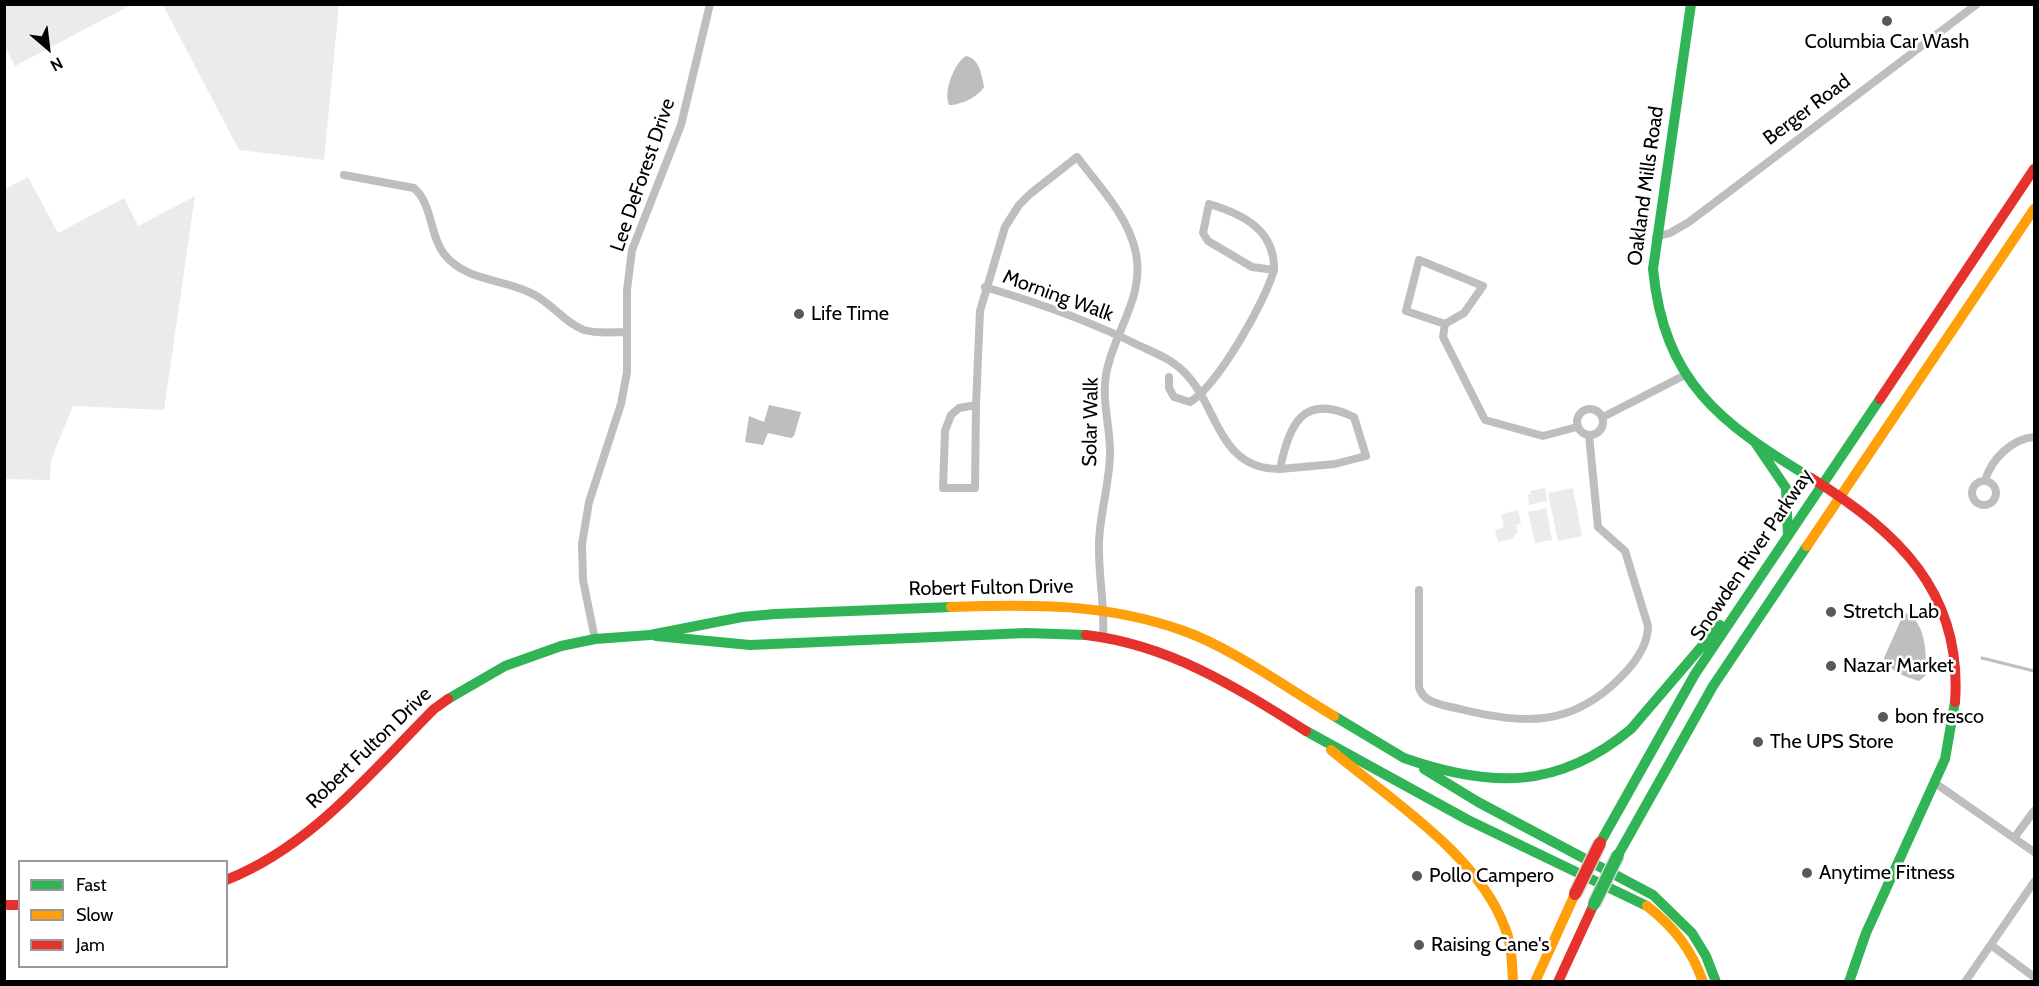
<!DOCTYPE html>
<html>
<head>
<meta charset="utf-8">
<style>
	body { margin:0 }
	#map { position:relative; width:2039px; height:986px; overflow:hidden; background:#fff; font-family:Cabin,sans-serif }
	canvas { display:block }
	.frame { position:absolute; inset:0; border:6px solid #000; pointer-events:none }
	.legend { position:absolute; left:18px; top:860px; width:210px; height:108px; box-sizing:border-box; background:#fff; border:2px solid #999; margin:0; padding:8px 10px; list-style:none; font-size:18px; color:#000 }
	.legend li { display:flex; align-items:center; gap:12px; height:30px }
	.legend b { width:30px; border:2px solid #999 }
	.north { position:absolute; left:18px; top:18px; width:60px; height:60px; -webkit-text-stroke:4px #fff; paint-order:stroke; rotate:152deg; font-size:16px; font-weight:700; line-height:24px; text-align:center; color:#000 }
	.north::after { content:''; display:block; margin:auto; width:21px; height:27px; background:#000; clip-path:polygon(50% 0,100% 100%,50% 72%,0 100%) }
</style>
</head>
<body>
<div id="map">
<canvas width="2039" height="986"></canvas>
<div class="frame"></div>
<ul class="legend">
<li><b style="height:8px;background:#30b455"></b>Fast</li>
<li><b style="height:8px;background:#ff9f0a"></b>Slow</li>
<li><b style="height:8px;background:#e5322d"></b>Jam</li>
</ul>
<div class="north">N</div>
</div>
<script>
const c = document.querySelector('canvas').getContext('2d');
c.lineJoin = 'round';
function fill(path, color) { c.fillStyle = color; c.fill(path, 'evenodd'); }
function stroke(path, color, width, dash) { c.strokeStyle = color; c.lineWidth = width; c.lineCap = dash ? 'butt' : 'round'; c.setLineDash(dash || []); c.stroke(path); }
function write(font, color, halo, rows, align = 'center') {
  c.font = font + ' Cabin,sans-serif'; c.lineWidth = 5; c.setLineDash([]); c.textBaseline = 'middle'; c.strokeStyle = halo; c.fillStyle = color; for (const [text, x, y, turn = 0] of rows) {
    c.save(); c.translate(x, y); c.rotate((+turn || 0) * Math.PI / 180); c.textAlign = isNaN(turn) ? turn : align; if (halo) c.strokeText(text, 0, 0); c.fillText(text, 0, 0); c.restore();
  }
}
fill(new Path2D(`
	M4,5L5,4L131,5L15,66L5,47Z
	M163,5H339L324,160L239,150Z
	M28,177L58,233L124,198L138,226L195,196L164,410L73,406L51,460L50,480L5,479V189Z
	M1545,488L1547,501L1529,505L1528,495L1531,494L1530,491Z
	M1573,488L1582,536L1558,541L1548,493Z
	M1546,508L1552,540L1535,543L1528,512Z
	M1518,510L1521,524L1516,525L1518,531L1512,539L1498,542L1495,530L1504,527L1501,514Z`), '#ebebeb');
fill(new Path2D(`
	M966,56C979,58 982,75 984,87C978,97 961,105 949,105C943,92 954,63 966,56Z
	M769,405L801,412L794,436L791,438L768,433L763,445L745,442L749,416L764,422Z
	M1908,613C1927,627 1926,654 1926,675L1919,681C1906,677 1890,672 1884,658L1903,615Z`), '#bebebe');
stroke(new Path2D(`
	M1982,658L2034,671`), '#bebebe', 3);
stroke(new Path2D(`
	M344,175L414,188C433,205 429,234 444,254C467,283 506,278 535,295C553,305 565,323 584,330C598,334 612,332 626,332
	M1656,237L1670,233L1689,222L1977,4
	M985,287C1039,303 1090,321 1140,346C1155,353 1171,359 1183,371C1219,405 1217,470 1280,469C1289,423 1304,393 1354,417L1366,456L1335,464L1280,469
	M1445,324L1406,311L1419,260L1483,286L1464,313L1445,324L1443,337L1485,420L1543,436L1577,427
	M1169,377V388L1174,397L1190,402C1218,385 1265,302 1274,270L1252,267L1208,241L1203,233L1209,204C1243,214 1275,230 1274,270
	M976,405L975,488H943L945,431L951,415L959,408L976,405L980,311L1005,227L1019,205L1030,194L1077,157C1100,187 1128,216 1136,253C1145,299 1113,332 1106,375C1102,399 1109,423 1110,448C1111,479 1100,511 1099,542C1098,574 1105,605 1103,637
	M1577 422a13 13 0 1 1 26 0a13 13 0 1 1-26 0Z
	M1603,417L1685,375
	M1972 493a12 12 0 1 1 24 0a12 12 0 1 1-24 0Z
	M1985,481C1991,459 2012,439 2034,437
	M1419,590V687C1423,704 1445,705 1460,709C1524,725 1572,727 1621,677C1635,663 1648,645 1648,626L1625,551L1598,527L1589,435
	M595,639L583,580L582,544L589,502L621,404L627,372V290L632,250L681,125L710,4
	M1935,783L2034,852
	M2014,838L2034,811
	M1991,945L2034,977
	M1965,982L2034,882`), '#bebebe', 8);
stroke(new Path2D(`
	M1691,4L1653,269C1664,382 1720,423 1811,478
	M1754,441L1786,488L1788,535
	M656,636L750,645L1026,633L1086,635
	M448,699L505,666L561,646L595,639L650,635L742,617L775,614L951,607
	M1334,716L1404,758
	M1306,731L1468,820L1647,906
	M1404,758C1490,788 1558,790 1631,729L1720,625
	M1424,769L1478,802L1653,895L1692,933L1706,956L1716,982
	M1600,843L1695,674L1880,399
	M1618,855L1713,686L1807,546
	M1849,982L1866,933L1945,759L1955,702`), '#30b455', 10);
stroke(new Path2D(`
	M1807,546L2034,209
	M951,607C1032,604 1106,603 1184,631C1232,648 1290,690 1334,716
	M1331,750C1389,799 1478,854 1505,928C1512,945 1512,964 1513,982
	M1647,906C1674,927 1692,950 1703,982
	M1535,982L1575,894`), '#ff9f0a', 10);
stroke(new Path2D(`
	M1880,399L2034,169
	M1811,478C1897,531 1963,592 1955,702
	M1086,635C1170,645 1236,687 1306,731
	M226,880C312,846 370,773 434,709L448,699
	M4,905H20
	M1558,982L1594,904`), '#e5322d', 10);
const fastBridge = new Path2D(`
	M1594,904L1618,855`);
const jamBridge = new Path2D(`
	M1575,894L1600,843`);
stroke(fastBridge, '#dbdbdb', 15, []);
stroke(jamBridge, '#dbdbdb', 15, []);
stroke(fastBridge, '#30b455', 12);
stroke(jamBridge, '#e5322d', 12);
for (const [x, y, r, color] of [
	[1887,21,6,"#595959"],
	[799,314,6,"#595959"],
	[1831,612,6,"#595959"],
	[1831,666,6,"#595959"],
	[1883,717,6,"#595959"],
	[1758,742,6,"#595959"],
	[1807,873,6,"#595959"],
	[1417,876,6,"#595959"],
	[1419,945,6,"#595959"]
]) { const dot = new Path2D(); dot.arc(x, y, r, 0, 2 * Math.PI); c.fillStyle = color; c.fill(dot); stroke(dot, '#fff', 2); }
write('20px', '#000', '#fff', [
	["Columbia Car Wash",1887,42,"center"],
	["Life Time",811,314],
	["Stretch Lab",1843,612],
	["Nazar Market",1843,666],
	["bon fresco",1895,717],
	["The UPS Store",1770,742],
	["Anytime Fitness",1819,873],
	["Pollo Campero",1429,876],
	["Raising Cane's",1431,945]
], 'left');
write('20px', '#000', '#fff', [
	["Berger Road",1807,110,-37],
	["Lee DeForest Drive",643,175,-71],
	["Oakland Mills Road",1646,186,-82],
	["Morning Walk",1058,296,20],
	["Solar Walk",1091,422,-89],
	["Snowden River Parkway",1752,555,-56],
	["Robert Fulton Drive",991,588,-1],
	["Robert Fulton Drive",369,748,-44]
]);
</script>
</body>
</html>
